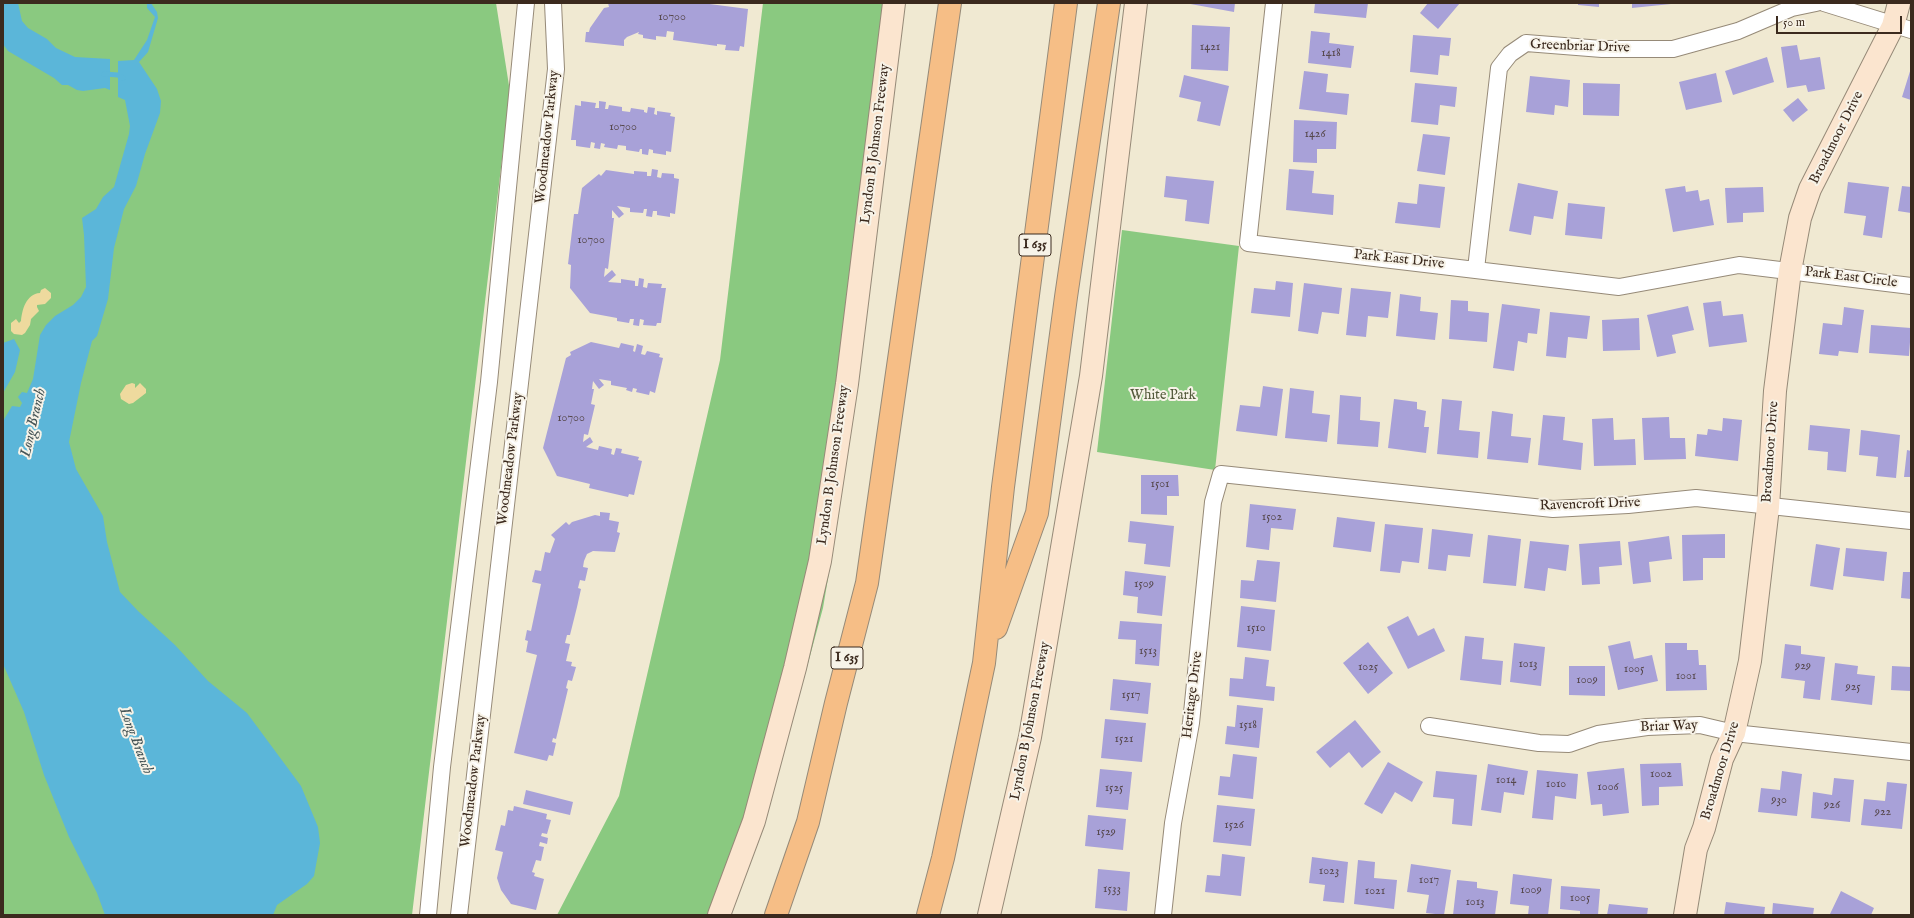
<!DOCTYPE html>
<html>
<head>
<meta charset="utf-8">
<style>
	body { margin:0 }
	#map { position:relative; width:1914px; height:918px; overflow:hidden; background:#f0e9d2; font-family:"IM FELL English",serif }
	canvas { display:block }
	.frame { position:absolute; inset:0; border:4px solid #3b2a1e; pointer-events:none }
	.scale { position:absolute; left:1776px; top:16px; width:126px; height:18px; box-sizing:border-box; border:2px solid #3b2a1e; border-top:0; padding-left:5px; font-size:12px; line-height:14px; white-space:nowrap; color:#3b2a1e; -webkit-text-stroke:3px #f7f3e8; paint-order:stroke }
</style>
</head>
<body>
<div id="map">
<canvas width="1914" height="918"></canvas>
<div class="frame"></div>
<div class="scale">50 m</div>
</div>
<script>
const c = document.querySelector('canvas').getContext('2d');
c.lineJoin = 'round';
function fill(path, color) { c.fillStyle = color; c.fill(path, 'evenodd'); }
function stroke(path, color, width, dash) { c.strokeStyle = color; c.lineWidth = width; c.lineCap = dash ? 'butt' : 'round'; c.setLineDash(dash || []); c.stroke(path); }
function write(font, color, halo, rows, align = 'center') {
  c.font = font + ' "IM FELL English",serif'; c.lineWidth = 4; c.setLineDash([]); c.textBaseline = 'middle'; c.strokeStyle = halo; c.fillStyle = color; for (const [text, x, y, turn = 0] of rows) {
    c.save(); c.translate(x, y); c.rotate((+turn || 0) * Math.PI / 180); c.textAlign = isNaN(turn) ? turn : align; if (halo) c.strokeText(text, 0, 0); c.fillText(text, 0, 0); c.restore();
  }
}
fill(new Path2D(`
	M3,3H496L510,92L412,915H3Z
	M763,3H899L838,519L823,608L765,822L715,915H557L619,796L720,360Z
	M1122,230L1239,246L1215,470L1097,452Z`), '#8ac980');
fill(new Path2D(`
	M45,288L51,293V298L45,304L37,305V307L39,311L31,319L30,325L25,333L22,335L14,334L11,331V323L16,319L19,323L21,321C22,310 26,294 40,293L41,290Z
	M132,383L135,384V388L140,383L146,389V393L133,403L129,404L121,399L120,394L126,385Z`), '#eeda9e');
fill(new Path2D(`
	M3,3H18L22,21L28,28L47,39L56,48L75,57L110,59V90L105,88L83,91L77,90L68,85H62L54,78L8,51L3,44Z
	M147,3H151L157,12L158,18L148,52L139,62L157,89L161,101L160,113L145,154L136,186L124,209L114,248L108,299L97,336L92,341L81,383L69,442L76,469L103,516L107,542L120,592L138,611L175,645L208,681L247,713L301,786L318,827L320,843L314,876L307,884L277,905L273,915H105L97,893L69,837L44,775L24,712L3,664V421L12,406L20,407L22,403L18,397L22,392L27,393L33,379L40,335L46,325L55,316L73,305L81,297L86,287L84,235L82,218L96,209L103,197L114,187L129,134L130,126L125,100L118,97V61L134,60L147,40L155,17L147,8Z
	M14,339L20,350L15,372L3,393V343Z`), '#5bb6d9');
stroke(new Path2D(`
	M104,74L118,75L123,78`), '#5bb6d9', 5);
fill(new Path2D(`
	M608,3H702L748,9L744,47L740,46L739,51L725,50L726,45L717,44V46L673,40L674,32L667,31L666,37L656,36V40L643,38V35L638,34L639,32L627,37L624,40V46L585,42L586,32H589L590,28L604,8L609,7Z
	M1185,3H1235L1234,12Z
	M1315,3H1368L1366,18L1314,13Z
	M1428,3H1460L1438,29L1420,13Z
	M1578,3H1599V7L1578,5Z
	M1632,3H1671V4L1632,8Z
	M1192,25L1230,27L1228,71L1191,69Z
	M1311,31L1330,33L1329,43L1354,46L1351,68L1308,63Z
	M1413,35L1451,38L1449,56L1440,55L1438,75L1410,72Z
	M1797,45L1800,60L1820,57L1825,89L1808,92L1806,85L1787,88L1781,47Z
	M1767,57L1774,82L1733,95L1725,71Z
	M1911,68V100L1902,97Z
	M1304,71L1328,74L1326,92L1349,94L1347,115L1299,109Z
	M1716,73L1722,102L1686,110L1679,82Z
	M1184,75L1229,86L1220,126L1197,121L1201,102L1179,97Z
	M1530,76L1570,80L1568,107L1555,105L1554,115L1526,112Z
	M1415,83L1457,87L1455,107L1440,105L1438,125L1411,122Z
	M1583,83L1620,84L1619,116L1583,115Z
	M1798,98L1808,110L1793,122L1783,110Z
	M581,101L596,103L595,108H599V101L606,102L605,109H608L609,105L622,107V111L630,112L631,108L644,110V112L647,113L648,107L655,108L654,114L657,115V111L671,113L670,116L675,117L671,152L666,151V155L653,153V150L649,149L648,155L642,154V149H640L639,152L626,150V146L618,145L617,149L604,147L605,144L601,143L600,149L594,148L595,143L591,142L590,148L576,146V140H571L575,105L581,106Z
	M1294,120L1337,122L1336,149H1317V163L1293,162Z
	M1423,134L1450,137L1445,175L1417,171Z
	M652,169L658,170L657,177L661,178L662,173L674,174V178L679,179L675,214L670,213V217L657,215V211H653L652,217L646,216L647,209H644L643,213L630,212V208L617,206L624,214L619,218L612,210V218H614L608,269L605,268L604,277L612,270L616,275L608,282L621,283V279L635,281V286H638L639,278L644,279L643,287L647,288L648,283L662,284L661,288H666L661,323H657L656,326L643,325L644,320L640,319L639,326L633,325L634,319H630L629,323L617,321V318L590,313L570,288L571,265L568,264L574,214H578L582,188L599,174L601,176L606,170L634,174V171L647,172V176H651Z
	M1289,169L1314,171L1312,193L1334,195L1333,215L1286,210Z
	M1166,176L1214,181L1209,224L1185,221L1187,200L1164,197Z
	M1848,182L1889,187L1882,238L1863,235L1866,216L1844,213Z
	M1518,183L1558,191L1553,219L1534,216L1531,235L1509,231Z
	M1419,184L1445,187L1440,228L1395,223L1398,202L1417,204Z
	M1685,186L1686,192L1698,190L1700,201L1709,199L1714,225L1673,232L1665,189Z
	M1902,186L1911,187V213L1898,211Z
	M1763,187L1764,212L1743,213V222L1727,223L1725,188Z
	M1568,203L1605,207L1602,239L1565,235Z
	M1276,281L1293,283L1290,317L1251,313L1254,288L1275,290Z
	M1304,283L1342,288L1339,314L1322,312L1318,334L1298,331Z
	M1351,288L1391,292L1388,318L1368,316L1366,337L1346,335Z
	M1400,294L1421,297L1420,311L1438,313L1435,340L1396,336Z
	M1451,300L1468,301V311L1489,313L1487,342L1449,339Z
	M1721,301L1723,316L1743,314L1747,342L1709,347L1703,303Z
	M1502,304L1540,309L1537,334L1528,333L1527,343L1518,341L1514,371L1493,368Z
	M1688,306L1694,330L1672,335L1676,353L1657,357L1647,315Z
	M1844,307L1864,310L1858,353L1839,351L1838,356L1819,354L1823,323L1842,325Z
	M1550,312L1590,316L1587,339L1568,337L1566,358L1546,356Z
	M1639,318L1640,350L1603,351L1602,320Z
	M1871,325L1911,328L1909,356L1869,353Z
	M591,342L619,348L621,343L634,346L633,351L635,352L637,344L643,346L641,354L645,355L647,351L660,354L659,357L663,358L655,393L650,391L649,395L636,392L637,389L633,388L632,392L626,390L627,388L611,385V381L599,379L604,385L599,389L593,381L592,389H594L591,404L595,405L588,435L584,434L583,442L590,437L593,442L586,447L598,450L599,446L612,449L611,454L614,455L616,448L622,449L621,453L639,457L638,460L642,461L634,495L629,494L628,497L589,488L590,484L557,476L543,448L566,358L571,355L570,352Z
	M1263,386L1283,389L1277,436L1236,431L1240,405L1260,407Z
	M1290,388L1314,391L1312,413L1330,415L1327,442L1285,438Z
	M1340,395L1361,397L1360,420L1380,422L1378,447L1337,444Z
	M1394,399L1417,402V409L1426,411L1424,427H1429L1426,453L1388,448Z
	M1442,399L1462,401L1459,430L1480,432L1478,458L1437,454Z
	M1492,411L1513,414L1511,436L1531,438L1528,463L1487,459Z
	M1543,415L1565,417L1563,440L1583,443L1581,470L1538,465Z
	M1669,417L1670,438H1685L1686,459L1644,460L1642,418Z
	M1613,418L1614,440L1635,439L1636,465L1594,466L1592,419Z
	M1723,418L1742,420L1738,461L1695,456L1697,434L1707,435L1708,429L1722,431Z
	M1810,425L1850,429L1846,472L1827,470L1828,452L1808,450Z
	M1861,430L1900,435L1896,478L1876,476L1878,457L1859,455Z
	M1907,450L1911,451V477H1904Z
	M1141,475H1178L1179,496H1167V515L1141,514Z
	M1250,504L1296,509L1293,530L1271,528L1269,550L1246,547Z
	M600,512L610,513L609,520L619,522L617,532L620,533L615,552L593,551L587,554L584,561L583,567L588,568L585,581L580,580L578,588L581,589L577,607L570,635H567L565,643L570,644L566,661L572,662L571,666L576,667L572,681L568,680L566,688L568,689L556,739L553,738L552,742L556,743L553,756L549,755L547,761L514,753L537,655L526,652L528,641L525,640L527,630L531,631L541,584L532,582L535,570L541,571L545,552L550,553L555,539L551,535L566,522L569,525L572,522L595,515L600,516Z
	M1337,517L1375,522L1371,552L1333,547Z
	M1130,521L1174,526L1170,567L1144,564L1146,544L1128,542Z
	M1385,524L1423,528L1419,563L1402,561L1400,573L1380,571Z
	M1432,529L1473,534L1470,557L1448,555L1446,571L1428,569Z
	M1725,534V558H1703V580L1683,581L1682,535Z
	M1488,535L1521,539L1516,586L1483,583Z
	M1669,536L1672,559L1649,562L1651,582L1633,584L1628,542Z
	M1530,541L1569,545L1566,571L1548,568L1545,591L1524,588Z
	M1620,541L1622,565L1599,567L1600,584L1582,585L1579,544Z
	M1816,544L1840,548L1833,590L1810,586Z
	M1846,548L1887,552L1884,581L1843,576Z
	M1257,560L1280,562L1276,602L1240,598L1241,580L1254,581Z
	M1125,571L1166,576L1162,616L1137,613L1138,597L1123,595Z
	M1903,572H1911V599L1901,598Z
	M1241,606L1275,610L1271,651L1237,647Z
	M1408,616L1418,636L1434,628L1445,651L1408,669L1387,627Z
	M1120,621L1162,624L1159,666L1135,664L1136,640L1118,639Z
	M1465,636L1484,638L1482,659L1503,661L1501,685L1460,680Z
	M1630,641L1634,659L1652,655L1658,681L1618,690L1608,646Z
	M1368,642L1393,673L1368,694L1343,663Z
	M1514,643L1545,647L1541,686L1510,682Z
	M1665,643H1687V650H1698L1699,665H1706L1707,690L1666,691Z
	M1785,644L1801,646V654L1825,657L1820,700L1803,698L1805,681L1781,678Z
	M1245,657L1269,660L1266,686L1275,687L1274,701L1229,696L1230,678L1243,679Z
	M1835,663L1858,666L1857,674L1875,676L1872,705L1831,700Z
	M1569,666H1605V696L1569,695Z
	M1892,666L1911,667V691L1891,690Z
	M1113,679L1151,683L1148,714L1110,710Z
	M1237,705L1263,708L1259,748L1225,744L1227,726L1235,727Z
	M1105,719L1146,723L1142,762L1101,758Z
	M1355,720L1381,752L1362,768L1349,752L1330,768L1316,752Z
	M1233,754L1257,757L1253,799L1218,795L1220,776L1230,777Z
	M1388,762L1423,782L1412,802L1395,792L1382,814L1364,804Z
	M1681,763L1683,786L1659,787V805L1642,806L1640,764Z
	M1488,764L1528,771L1524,795L1504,792L1501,813L1481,810Z
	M1624,768L1629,813L1603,816L1602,804L1591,805L1587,772Z
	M1100,769L1132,772L1128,810L1096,807Z
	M1537,770L1578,774L1576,799L1555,796L1553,820L1532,818Z
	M1436,771L1477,775L1472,826L1452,824L1454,799L1433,797Z
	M1782,771L1802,774L1797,816L1758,812L1761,788L1780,790Z
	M1834,778L1854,780L1850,822L1811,818L1813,792L1832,795Z
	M1887,782L1907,784L1902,829L1861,825L1864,799L1885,801Z
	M526,790L573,802L570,815L523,804Z
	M1217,805L1255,809L1251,846L1213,842Z
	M514,806L547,814L546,819L551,820L547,834L542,833L541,836L548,838L547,844L540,842L539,846L544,847L541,861L536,860L532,872L535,873L534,876L544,879L536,910L511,904L501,890L497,878L503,852L495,850L501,825L505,826L508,810L513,811Z
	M1088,815L1126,819L1123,850L1085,846Z
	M1222,854L1245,857L1241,896L1205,892L1207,875L1220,876Z
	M1312,857L1348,862L1344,903L1323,901L1325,885L1309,883Z
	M1358,860L1375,862L1374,878L1397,880L1394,909L1354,904Z
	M1411,864L1451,870L1444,915L1426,913L1429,895L1407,892Z
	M1098,869L1130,872L1127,911L1095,908Z
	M1513,874L1552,879L1548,915H1528L1529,906L1510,904Z
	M1457,880L1477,882V888L1498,891L1495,915H1453Z
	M1561,886L1600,889L1598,915H1580V911L1560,909Z
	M1841,891L1874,908L1871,915L1830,914Z
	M1726,902L1765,907L1764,915H1724Z
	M1773,903L1814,908L1813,915H1772Z
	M1609,904L1648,908L1647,915H1607Z`), '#a8a1d8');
const street = new Path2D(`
	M1274,3L1248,243L1619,287L1739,265L1911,286
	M1824,3L1911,30
	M1476,269L1499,68L1510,54L1526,43L1602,49H1673L1738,31L1792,8L1816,3
	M1429,726L1539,743L1569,744L1598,734L1647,727L1700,725L1734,733L1911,752
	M428,915L442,767L489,382L526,3
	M459,915L556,69L553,3
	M1163,915L1173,823L1191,723L1213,502L1221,474L1553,509L1628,505L1696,498L1911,521`);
const secondary = new Path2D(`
	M719,915L754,821L795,668L820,561L847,384L894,3
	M989,915L1030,737L1091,376L1136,3
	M1685,915L1696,849L1704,828L1722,759L1734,733L1750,661L1768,507L1775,391L1790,271L1800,218L1810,189L1893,26L1899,3`);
const highway = new Path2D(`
	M996,628L1037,513L1066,297L1109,3
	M776,915L808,822L836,703L867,583L950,3
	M928,915L943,858L984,663L1003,487L1066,3`);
stroke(street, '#968a78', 18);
stroke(secondary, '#968a78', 24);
stroke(highway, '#968a78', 24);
stroke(street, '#fff', 16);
stroke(secondary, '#fbe5cf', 22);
stroke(highway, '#f6be86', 22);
write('12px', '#56484c', null, [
	["10700",672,18],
	["1421",1210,48],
	["1418",1331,54],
	["10700",623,128],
	["1426",1315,135],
	["10700",591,241],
	["10700",571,419],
	["1501",1160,485],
	["1502",1272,518],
	["1509",1144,585],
	["1510",1256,629],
	["1513",1148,652],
	["1013",1528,665],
	["929",1803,667],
	["1025",1368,668],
	["1005",1634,670],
	["1001",1686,677],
	["1009",1587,681],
	["925",1853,688],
	["1517",1131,696],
	["1518",1248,726],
	["1521",1124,740],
	["1002",1661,775],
	["1014",1506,781],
	["1010",1556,785],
	["1006",1608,788],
	["1525",1114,789],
	["930",1779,801],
	["926",1832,806],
	["922",1883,813],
	["1526",1234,826],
	["1529",1106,833],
	["1023",1329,872],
	["1017",1429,881],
	["1533",1112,890],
	["1009",1531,891],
	["1021",1375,892],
	["1005",1580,899],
	["1013",1475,903]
]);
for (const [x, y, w] of [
	[1035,245,32],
	[847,658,32]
]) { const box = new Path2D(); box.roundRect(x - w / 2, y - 11, w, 22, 3); c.fillStyle = '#f7f3e8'; c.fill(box); stroke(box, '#3b2a1e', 1); }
write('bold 13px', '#3b2a1e', null, [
	["I 635",1035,245],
	["I 635",847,658]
]);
write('14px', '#3b2a1e', '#f7f3e8', [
	["Greenbriar Drive",1580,47,2],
	["Woodmeadow Parkway",548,137,-84],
	["Broadmoor Drive",1837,138,-63],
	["Lyndon B Johnson Freeway",876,144,-83],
	["Park East Drive",1399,260,6],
	["Park East Circle",1851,278,7],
	["Broadmoor Drive",1771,452,-86],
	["Woodmeadow Parkway",511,459,-83],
	["Lyndon B Johnson Freeway",834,465,-82],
	["Ravencroft Drive",1590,505,-2],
	["Heritage Drive",1193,695,-83],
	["Lyndon B Johnson Freeway",1031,721,-79],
	["Briar Way",1669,727,-2],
	["Broadmoor Drive",1721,771,-73],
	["Woodmeadow Parkway",474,781,-83]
]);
write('14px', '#535a3b', '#f7f3e8', [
	["White Park",1163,396]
]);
write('italic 15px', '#455456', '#f7f3e8', [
	["Long Branch",34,423,-77],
	["Long Branch",135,741,69]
]);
</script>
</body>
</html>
